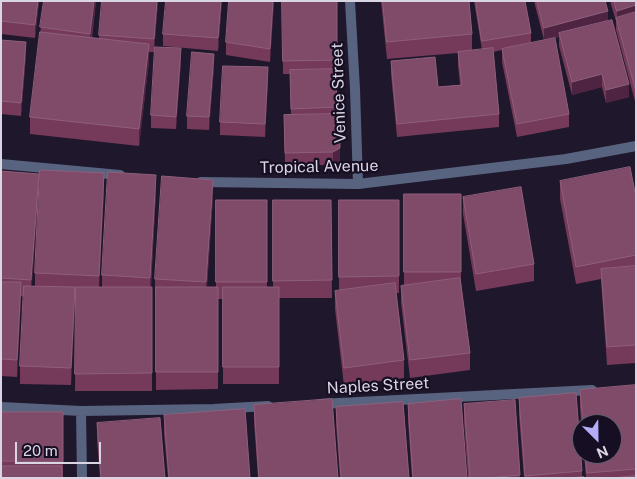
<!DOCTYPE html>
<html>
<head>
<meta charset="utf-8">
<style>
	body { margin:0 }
	#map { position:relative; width:637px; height:479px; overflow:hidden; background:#1f172c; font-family:"Public Sans",sans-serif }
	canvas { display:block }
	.frame { position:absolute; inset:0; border:2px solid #dad5e3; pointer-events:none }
	.north { position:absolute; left:572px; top:414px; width:50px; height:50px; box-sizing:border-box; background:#160e22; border:1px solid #645e6f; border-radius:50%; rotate:157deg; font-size:14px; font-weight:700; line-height:20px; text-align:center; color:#dad5e3 }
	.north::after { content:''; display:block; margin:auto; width:18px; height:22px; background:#b3adf9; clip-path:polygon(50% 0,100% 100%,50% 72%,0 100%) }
	.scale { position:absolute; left:15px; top:442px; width:86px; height:22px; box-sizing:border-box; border:2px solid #dad5e3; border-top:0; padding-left:6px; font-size:15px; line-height:18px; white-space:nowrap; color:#dad5e3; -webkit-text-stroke:4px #160e22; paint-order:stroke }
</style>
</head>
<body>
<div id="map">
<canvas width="637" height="479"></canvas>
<div class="frame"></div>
<div class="north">N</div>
<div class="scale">20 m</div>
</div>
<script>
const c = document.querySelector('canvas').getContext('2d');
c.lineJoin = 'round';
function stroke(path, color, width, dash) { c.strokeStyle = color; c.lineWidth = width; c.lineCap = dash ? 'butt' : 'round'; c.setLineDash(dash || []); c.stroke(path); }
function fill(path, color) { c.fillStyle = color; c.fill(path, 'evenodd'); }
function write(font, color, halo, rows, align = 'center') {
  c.font = font + ' "Public Sans",sans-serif'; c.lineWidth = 4.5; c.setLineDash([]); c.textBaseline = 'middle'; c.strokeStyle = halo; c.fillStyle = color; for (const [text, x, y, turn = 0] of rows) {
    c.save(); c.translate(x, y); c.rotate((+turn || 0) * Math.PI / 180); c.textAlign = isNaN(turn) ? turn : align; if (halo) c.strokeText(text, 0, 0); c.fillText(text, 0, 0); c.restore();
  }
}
stroke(new Path2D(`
	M350,1L355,89L358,184
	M320,404L592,390
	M1,407L81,411L213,409L268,406
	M81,411L82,478`), '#58647f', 10);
stroke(new Path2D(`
	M1,164L120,175
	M201,182L358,184L566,159L636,146`), '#58647f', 10);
fill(new Path2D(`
	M1,1H39L35,38L1,34Z
	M44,1H96L92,38H99V35L158,1L154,52H149V61L139,146L30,134V117Z
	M222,1L218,51L163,46V34Z
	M229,1H274L270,62L226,55V42Z
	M282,1H337V73H336L337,114L340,161L333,165H285L284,115H291L290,74H283Z
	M381,1H469L472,34V50H482L474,1H525L531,33V43L544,40L534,1H605L608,21L629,97L606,103L602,87L572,95L559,46V37L547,40L569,114V127L517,137L502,62V50L493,52L499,114V127L397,137L391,74V61L438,87L460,85L458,65V53L387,59Z
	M610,1H636V105L616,30V21Z
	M1,40L26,55L21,116L1,114Z
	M181,61L176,129L151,128V115Z
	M214,67L209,130L187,129V116Z
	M268,80L265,137L220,135V122Z
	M1,171L39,191L31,286H35V273L104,190L99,287H102V275L156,192L151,287H152V391H75L76,293L75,292L71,385L20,384V366L24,297L21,296L17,377L1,376Z
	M560,181L636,197V363L607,365L601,279L576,284L560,199Z
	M404,194H461V282L470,353V370L410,378L401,303V286L404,285Z
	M213,197L207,287H216V200H267V287H273V200H331L332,298H279V384H223V299H218V389L156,390V296H155V279Z
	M463,197L534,264V281L476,291L463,214Z
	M339,200H399V293H396L404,360V378L344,386L335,309V291H339Z
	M636,385V478H586L584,454H612V424H582V430L580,407V390Z
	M519,398L582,471V477L584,478H524L519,415Z
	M515,400L520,478H468L464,421V404Z
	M408,404L467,478H412L408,421Z
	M254,405L338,478H258L254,422Z
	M336,407L409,478H340L336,424Z
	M1,412H63V478H1Z
	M164,415L250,478H168L164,433Z
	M97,423L165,478H100L97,440Z`), '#75395a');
fill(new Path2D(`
	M38,1H39L35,38V25Z
	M94,1H96L90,47V34Z
	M157,1H158L154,52V39Z
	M221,1H222L218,51V38Z
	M273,1H274L270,62V49Z
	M636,5V18L617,21V11Z
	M608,11V24L559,33V37L544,41V28Z
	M26,42V55L21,116V103Z
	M149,44V61L139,146V129Z
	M181,48V61L176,129V117Z
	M214,54V67L209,130V117Z
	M268,67V80L265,137V124Z
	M602,74V87L572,95V82Z
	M629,84V97L606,103V90Z
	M340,148V161L333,165V152Z
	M104,173V190L99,294V276Z
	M39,174V191L31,297V280Z
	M156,175V192L150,295V278Z
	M213,180V197L206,299V282Z
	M21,282V300L17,377V360Z
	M75,287V305L71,385V368Z`), '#4e2442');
const building = new Path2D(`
	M1,1H38L35,25L1,21Z
	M44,1H94L90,34L40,27Z
	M102,1H157L154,39L99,35Z
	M166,1H221L218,38L163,34Z
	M229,1H273L270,49L226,42Z
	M282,1H337V60L283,61Z
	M383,1H469L472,34L387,42Z
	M476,1H525L531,33L482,41Z
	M537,1H605L608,11L544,28Z
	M614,1H636V5L617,11Z
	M636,12V92L616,18Z
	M612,20L629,84L606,90L602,74L572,82L559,33Z
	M40,32L149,44L139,129L30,117Z
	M555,38L569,114L517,124L502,49Z
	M1,40L26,42L21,103L1,101Z
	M155,47L181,48L176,117L151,115Z
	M493,48L499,114L397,124L391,61L435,57L438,87L462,85L458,52Z
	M192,52L214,54L209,117L187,116Z
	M223,66L268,67L265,124L220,122Z
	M336,69L337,107L291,109L290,70Z
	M339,114L340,148L333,152L285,153L284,115Z
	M630,167L636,197V255L576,267L560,181Z
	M40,170L104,173L99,276L35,273Z
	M1,171L39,174L31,280L1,278Z
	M108,172L156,175L150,278L102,275Z
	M162,176L213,180L206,282L155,279Z
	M521,187L534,264L476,274L463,197Z
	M404,194H461V272H404Z
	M216,200H267V282H216Z
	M273,200H331L332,280L273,281Z
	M339,200H399V276L339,277Z
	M636,266V345L607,347L601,269Z
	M460,278L470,353L410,360L401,286Z
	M1,282H21L17,360L1,359Z
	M395,283L404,360L344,368L335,291Z
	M24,286L75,287L71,368L20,366Z
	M76,287H152V373L75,374Z
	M156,287H218V372H156Z
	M223,287H279V367H223Z
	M636,385V469L587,473L585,454H612V424H583L580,390Z
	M576,393L582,471L525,476L519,398Z
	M332,399L338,478H259L254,405Z
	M461,399L467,478H413L408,404Z
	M515,400L520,475L488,478H470L464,404Z
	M403,402L409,478H341L336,407Z
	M245,409L250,478H169L164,415Z
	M1,412H63V462L1,461Z
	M160,418L165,478H101L97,423Z
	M1,466H62V478H1Z
	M636,476V478H613Z
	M584,477V478H569Z`);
fill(building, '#804a69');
stroke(building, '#8e5f7c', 1);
write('16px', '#dad5e3', '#160e22', [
	["Venice Street",339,93,-92],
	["Tropical Avenue",319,167,-1],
	["Naples Street",378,386,-3]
]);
</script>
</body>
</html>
